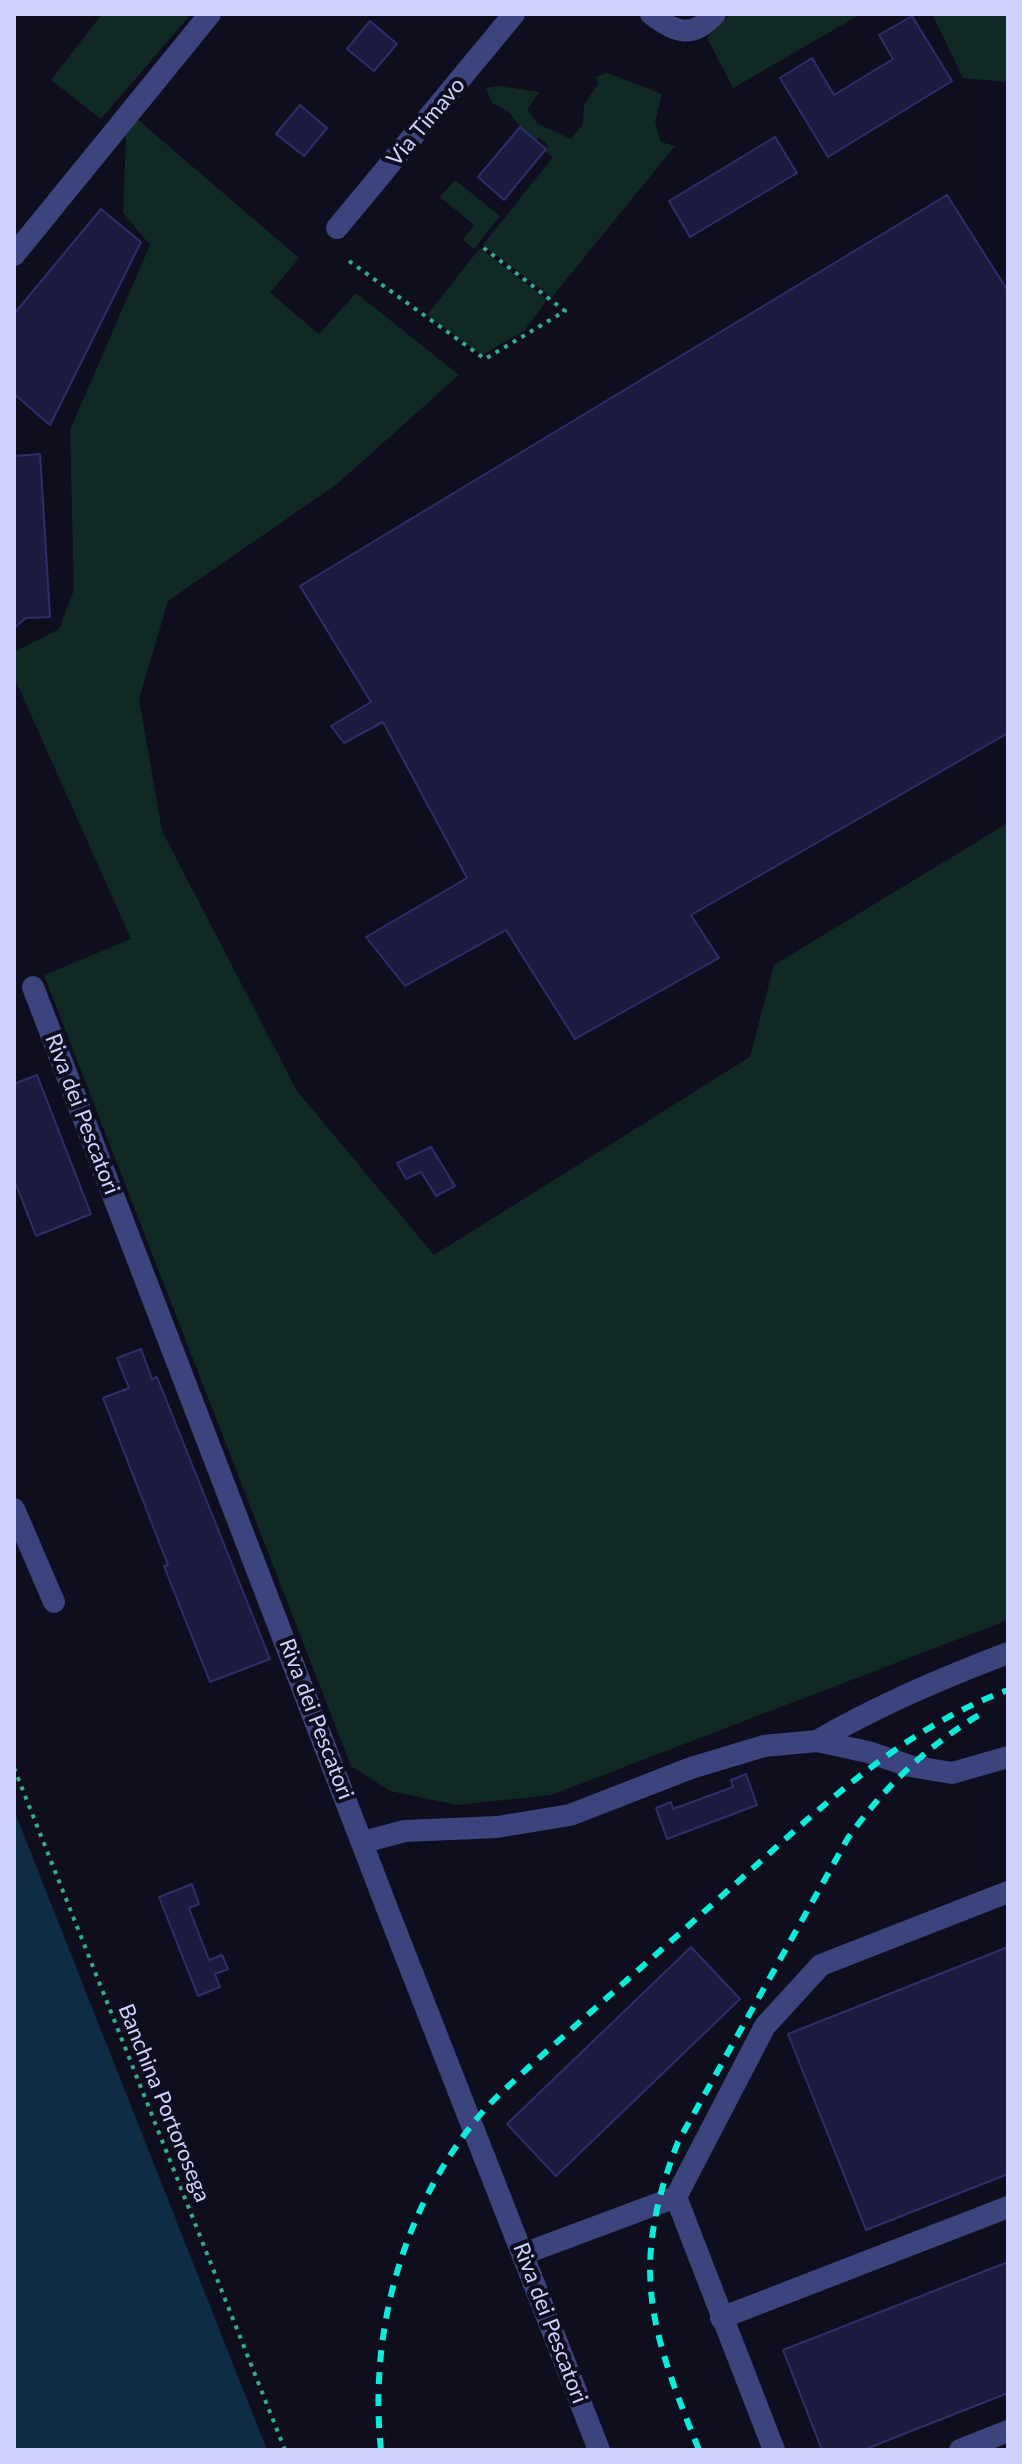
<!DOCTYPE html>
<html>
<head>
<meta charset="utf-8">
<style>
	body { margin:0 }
	#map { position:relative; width:1022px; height:2464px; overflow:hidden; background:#0e0e1f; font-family:Lato,sans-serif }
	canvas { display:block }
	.frame { position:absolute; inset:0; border:16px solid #ced1fd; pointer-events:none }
</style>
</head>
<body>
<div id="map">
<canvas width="1022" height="2464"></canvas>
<div class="frame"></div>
</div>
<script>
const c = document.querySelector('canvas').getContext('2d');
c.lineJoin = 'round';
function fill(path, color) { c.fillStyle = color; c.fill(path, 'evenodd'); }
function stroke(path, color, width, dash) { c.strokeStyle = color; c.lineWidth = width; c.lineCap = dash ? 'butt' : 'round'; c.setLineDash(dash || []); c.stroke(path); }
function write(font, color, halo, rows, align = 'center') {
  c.font = font + ' Lato,sans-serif'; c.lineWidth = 8; c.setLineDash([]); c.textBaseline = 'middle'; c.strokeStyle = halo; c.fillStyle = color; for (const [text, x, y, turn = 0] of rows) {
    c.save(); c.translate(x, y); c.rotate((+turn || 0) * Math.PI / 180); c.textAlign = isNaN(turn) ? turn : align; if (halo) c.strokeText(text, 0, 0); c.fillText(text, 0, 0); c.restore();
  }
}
fill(new Path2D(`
	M102,14H191L101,119L51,80Z
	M731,14H861L733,88L707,38Z
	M932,14H1008V82L963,78Z
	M607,73L662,94L655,122L661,142L675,146L552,297L483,245L553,157L544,151L549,146L539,137L536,140L520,127L510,113L492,103L486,88L499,86L539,92L527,110L538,124L571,139L583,124L584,105L598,84L596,77Z
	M137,119L299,258L270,293L319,334L356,293L459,375L337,484L168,601L139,699L162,831L297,1091L434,1255L750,1057L774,965L1008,823V1620L551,1795L457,1805L390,1791L351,1766L44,975L131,939L14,677V652L59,629L74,590L70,430L150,245L123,213L126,135Z
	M455,180L500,216L474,249L463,240L474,225L440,197Z
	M480,248L547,300L524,331L482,355L427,315Z`), '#112924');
fill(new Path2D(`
	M14,1810L267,2450H14Z`), '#0e2c43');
const building = new Path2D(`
	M912,16L952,81L828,157L780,78L812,58L834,95L893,59L879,35Z
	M370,21L397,44L374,71L347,49Z
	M300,105L327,128L304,156L276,134Z
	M520,127L546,149L504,200L478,177Z
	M775,137L797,173L690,237L669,201Z
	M947,195L1008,291V733L691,915L719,958L575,1039L506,930L405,986L366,937L467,878L383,722L344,743L331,726L371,702L300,586Z
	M101,209L141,242L50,425L14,394V314Z
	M40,454L50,617L26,618L14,628V456Z
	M37,1075L91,1214L36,1236L14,1179V1084Z
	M431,1147L455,1186L436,1196L421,1172L406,1179L397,1163Z
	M141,1349L152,1379L157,1377L270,1659L210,1682L164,1566L168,1565L103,1398L129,1388L117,1358Z
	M746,1774L757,1805L667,1839L656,1808L671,1802L673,1809L733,1787L731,1780Z
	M192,1884L199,1904L189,1908L209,1960L222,1955L228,1969L215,1974L220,1987L198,1996L159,1897Z
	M691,1947L740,1999L556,2176L507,2124Z
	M1008,1947V2174L866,2230L788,2034Z
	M1008,2262V2393L863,2450H822L783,2350Z`);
fill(building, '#1b1b3f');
stroke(building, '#2f2e6a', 2);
stroke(new Path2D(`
	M349,261L485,359L565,311L480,245
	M14,1768L285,2450`), '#33ac8f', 4, [4, 6]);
stroke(new Path2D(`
	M651,14C675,33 693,39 715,14
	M337,228L514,14
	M14,255L210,14
	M33,987L390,1916L599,2450
	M14,1509L54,1602
	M817,1741C878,1705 942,1678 1008,1653
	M363,1842L405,1831L497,1827L570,1815L691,1768L764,1746L817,1741L868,1752L910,1766L952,1773L1008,1757
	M523,2254L676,2197
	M721,2318L1008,2207
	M774,2450L676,2197L765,2026L821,1965L1008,1892
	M960,2450L1008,2431`), '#3b447c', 22);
stroke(new Path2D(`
	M381,2450C368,2329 405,2201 485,2109C499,2094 514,2081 529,2067C594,2009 659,1952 724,1894C811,1817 896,1731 1008,1690
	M699,2450C650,2329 629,2268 678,2142L848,1838C884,1787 929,1744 984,1712`), '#0becda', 6, [12, 10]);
write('22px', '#ced1fd', '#0e0e1f', [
	["Via Timavo",426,122,-50],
	["Riva dei Pescatori",82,1114,69],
	["Riva dei Pescatori",316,1719,69],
	["Banchina Portorosega",164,2103,68],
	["Riva dei Pescatori",550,2323,69]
]);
</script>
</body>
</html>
